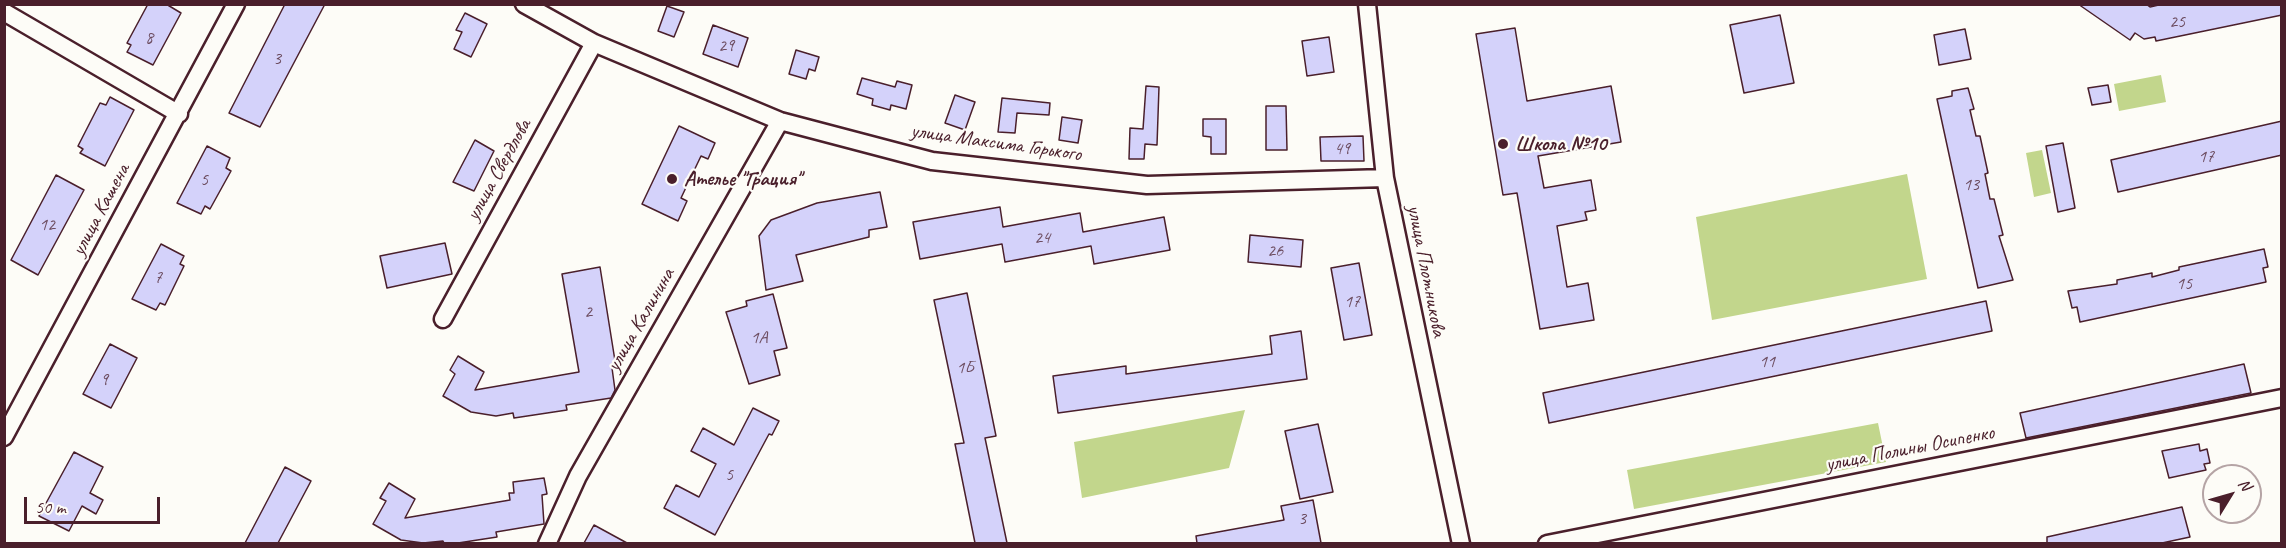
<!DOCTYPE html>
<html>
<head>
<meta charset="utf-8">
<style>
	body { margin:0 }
	#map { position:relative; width:2286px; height:548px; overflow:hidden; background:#fdfcf7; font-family:Caveat,sans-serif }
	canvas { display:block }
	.frame { position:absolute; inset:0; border:6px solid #4a1f2b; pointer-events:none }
	.north { position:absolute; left:2202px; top:464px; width:60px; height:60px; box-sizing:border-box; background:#fdfcf7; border:2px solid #b5a4a5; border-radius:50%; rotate:53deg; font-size:16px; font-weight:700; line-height:24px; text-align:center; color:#4a1f2b }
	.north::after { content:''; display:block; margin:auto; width:21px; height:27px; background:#4a1f2b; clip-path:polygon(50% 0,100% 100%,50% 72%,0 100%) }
	.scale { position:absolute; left:24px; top:497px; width:136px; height:27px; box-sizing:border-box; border:3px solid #4a1f2b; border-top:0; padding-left:8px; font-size:18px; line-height:21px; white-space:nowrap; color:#4a1f2b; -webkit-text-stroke:4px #fdfcf7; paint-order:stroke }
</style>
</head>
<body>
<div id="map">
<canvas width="2286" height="548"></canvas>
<div class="frame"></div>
<div class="north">N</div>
<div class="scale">50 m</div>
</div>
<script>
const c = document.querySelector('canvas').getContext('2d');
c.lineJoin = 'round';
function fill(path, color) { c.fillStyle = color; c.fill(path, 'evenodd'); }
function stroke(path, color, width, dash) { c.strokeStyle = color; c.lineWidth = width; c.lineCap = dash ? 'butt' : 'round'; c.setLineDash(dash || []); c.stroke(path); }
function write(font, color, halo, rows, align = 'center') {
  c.font = font + ' Caveat,sans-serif'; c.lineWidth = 4.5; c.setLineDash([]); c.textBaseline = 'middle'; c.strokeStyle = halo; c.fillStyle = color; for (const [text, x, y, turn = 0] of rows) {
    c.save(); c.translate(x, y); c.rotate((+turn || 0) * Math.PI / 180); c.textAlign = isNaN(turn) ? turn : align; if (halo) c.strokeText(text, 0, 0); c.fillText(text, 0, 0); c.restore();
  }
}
fill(new Path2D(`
	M2161,75L2166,102L2119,111L2114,84Z
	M2042,150L2051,193L2034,197L2026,153Z
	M1907,174L1927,279L1712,320L1696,217Z
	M1245,410L1229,468L1082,498L1074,442Z
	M1878,423L1886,462L1634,509L1627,470Z`), '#c2d68c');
const building = new Path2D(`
	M148,4H166L181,13L153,65L127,52L131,45L127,43Z
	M285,4H325L260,127L229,113Z
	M2078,4H2146L2150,7L2163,4H2282V15L2156,41L2155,37L2144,39L2135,33L2130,40Z
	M667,6L684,12L674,37L658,31Z
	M465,13L487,24L471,57L454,49L462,32L456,30Z
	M1780,15L1794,83L1744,93L1730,25Z
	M713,25L748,38L738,67L703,54Z
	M1515,28L1527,101L1611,86L1621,142L1538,156L1544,188L1591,180L1596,210L1585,212L1587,220L1557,226L1567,287L1588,283L1594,320L1540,329L1517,193L1503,195L1476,34Z
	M1965,29L1971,59L1939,65L1934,35Z
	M1329,37L1334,72L1307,76L1302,41Z
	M796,50L819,57L815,71L809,69L806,79L789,74Z
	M862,78L895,87L897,81L912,85L906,109L891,105L890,110L872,105L873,99L857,94Z
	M2108,85L2111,102L2092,105L2088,88Z
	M1146,86L1159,87L1157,145L1145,144L1144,159H1129L1130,128L1143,129Z
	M1968,88L1974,109L1970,110L1976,136H1980L1988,173L1985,174L1990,199H1994L2003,235L1999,236L2013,280L1978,288L1937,99L1952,96V91Z
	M955,95L975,102L965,130L945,123Z
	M110,97L134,110L105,166L80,153L83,149L78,146L100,103L106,105Z
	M1002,98L1050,103L1049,115L1017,113L1015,133L998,132Z
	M1266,106H1286L1287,150H1266Z
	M1062,117L1082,120L1078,143L1059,140Z
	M1203,119H1226V154H1211V137L1203,136Z
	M2282,121V155L2118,192L2111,160Z
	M679,126L715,143L708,159L701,156L681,198L687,201L678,221L642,204Z
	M1363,136L1364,161H1321L1320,137Z
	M475,140L494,151L474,191L453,182Z
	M2063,143L2075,208L2058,212L2046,146Z
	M207,146L230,158L226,168L231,171L210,209L205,206L201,214L177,203Z
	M56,175L84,190L38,275L11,260Z
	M880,192L887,227L869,230V237L796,255L803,281L766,290L759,236L771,220L817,203Z
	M1000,207L1003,227L1080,213L1083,232L1164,217L1170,250L1094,264L1091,246L1005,262L1002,244L920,259L913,222Z
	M1250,235L1303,240L1301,267L1248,262Z
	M445,243L452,274L387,288L380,256Z
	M161,244L184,256L180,264L184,266L165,305L160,303L156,310L132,299Z
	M2264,249L2268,267L2263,268L2266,282L2080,322L2077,307L2072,308L2068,291L2117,284V280L2152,273V277L2179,270V267Z
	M1359,263L1372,335L1344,340L1331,268Z
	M600,267L616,367L612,368L615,390L611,398L566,405L567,410L514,418L513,413L496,416L471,412L443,396L455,374L450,370L458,356L484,372L475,390L579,372L562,274Z
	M967,293L996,436L985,438L1007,543H975L955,444L964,443L934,300Z
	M773,294L787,348L774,351L780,375L749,384L726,312L747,306L746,301Z
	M1986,301L1992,331L1549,423L1543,393Z
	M1301,331L1307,379L1058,413L1053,376L1126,366V374L1272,354L1270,336Z
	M110,344L137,358L111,408L83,394Z
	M2244,364L2251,393L2026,438L2020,413Z
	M753,408L779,421L772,435L769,434L715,535L664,508L676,485L699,497L716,464L691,451L703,428L734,445Z
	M1318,424L1333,492L1300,499L1285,431Z
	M2199,444L2200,451L2207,449L2210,463L2204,464L2206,470L2169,478L2162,451Z
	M74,452L103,467L90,493L103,500L96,514L82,506L69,531L39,516Z
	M285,467L311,481L278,543H245Z
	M544,478L547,494L542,495L544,524L496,532L497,537L458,543H444L443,541L423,543L401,540L373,524L386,501L380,498L389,483L415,499L405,518L510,500L509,493H514L513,482Z
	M1313,500L1321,543H1197L1196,536L1284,520L1281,506Z
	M2182,507L2190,537L2162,543H2047V537Z
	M594,525L627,543H584Z`);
fill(building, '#d4d2fa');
stroke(building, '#4a1f2b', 1.5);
const street = new Path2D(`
	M524,4L594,43L780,121L932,161L1147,185L1385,178
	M1367,4L1385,178L1461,544
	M4,12L179,114
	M443,319L594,43
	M4,437L236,4
	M547,544L578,476L780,121
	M1547,544L2282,398`);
stroke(street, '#4a1f2b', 21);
stroke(street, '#fdfcf7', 16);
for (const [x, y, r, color] of [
	[1503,144,6,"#4a1f2b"],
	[672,179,6,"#4a1f2b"]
]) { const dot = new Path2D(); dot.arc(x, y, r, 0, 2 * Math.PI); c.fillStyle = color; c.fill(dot); stroke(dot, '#fdfcf7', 2); }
write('18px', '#6c4c5f', null, [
	["25",2177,22],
	["8",149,38],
	["29",726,46],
	["3",277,59],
	["49",1342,149],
	["17",2206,157],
	["5",204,180],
	["13",1971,185],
	["12",47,225],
	["24",1042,238],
	["26",1275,251],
	["7",158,278],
	["15",2184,284],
	["17",1352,302],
	["2",588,312],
	["1А",759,338],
	["11",1767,362],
	["1Б",965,368],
	["9",104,380],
	["5",729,475],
	["3",1302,519]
]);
write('21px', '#4a1f2b', '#fdfcf7', [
	["улица Максима Горького",996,143,8],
	["улица Свердлова",499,170,-61],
	["улица Кашена",101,210,-62],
	["улица Плотникова",1426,271,79],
	["улица Калинина",641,320,-60],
	["улица Полины Осипенко",1910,449,-11]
]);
write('bold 21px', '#4a1f2b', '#fdfcf7', [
	["Школа №10",1515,144],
	["Ателье \"Грация\"",684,179]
], 'left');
</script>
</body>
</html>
